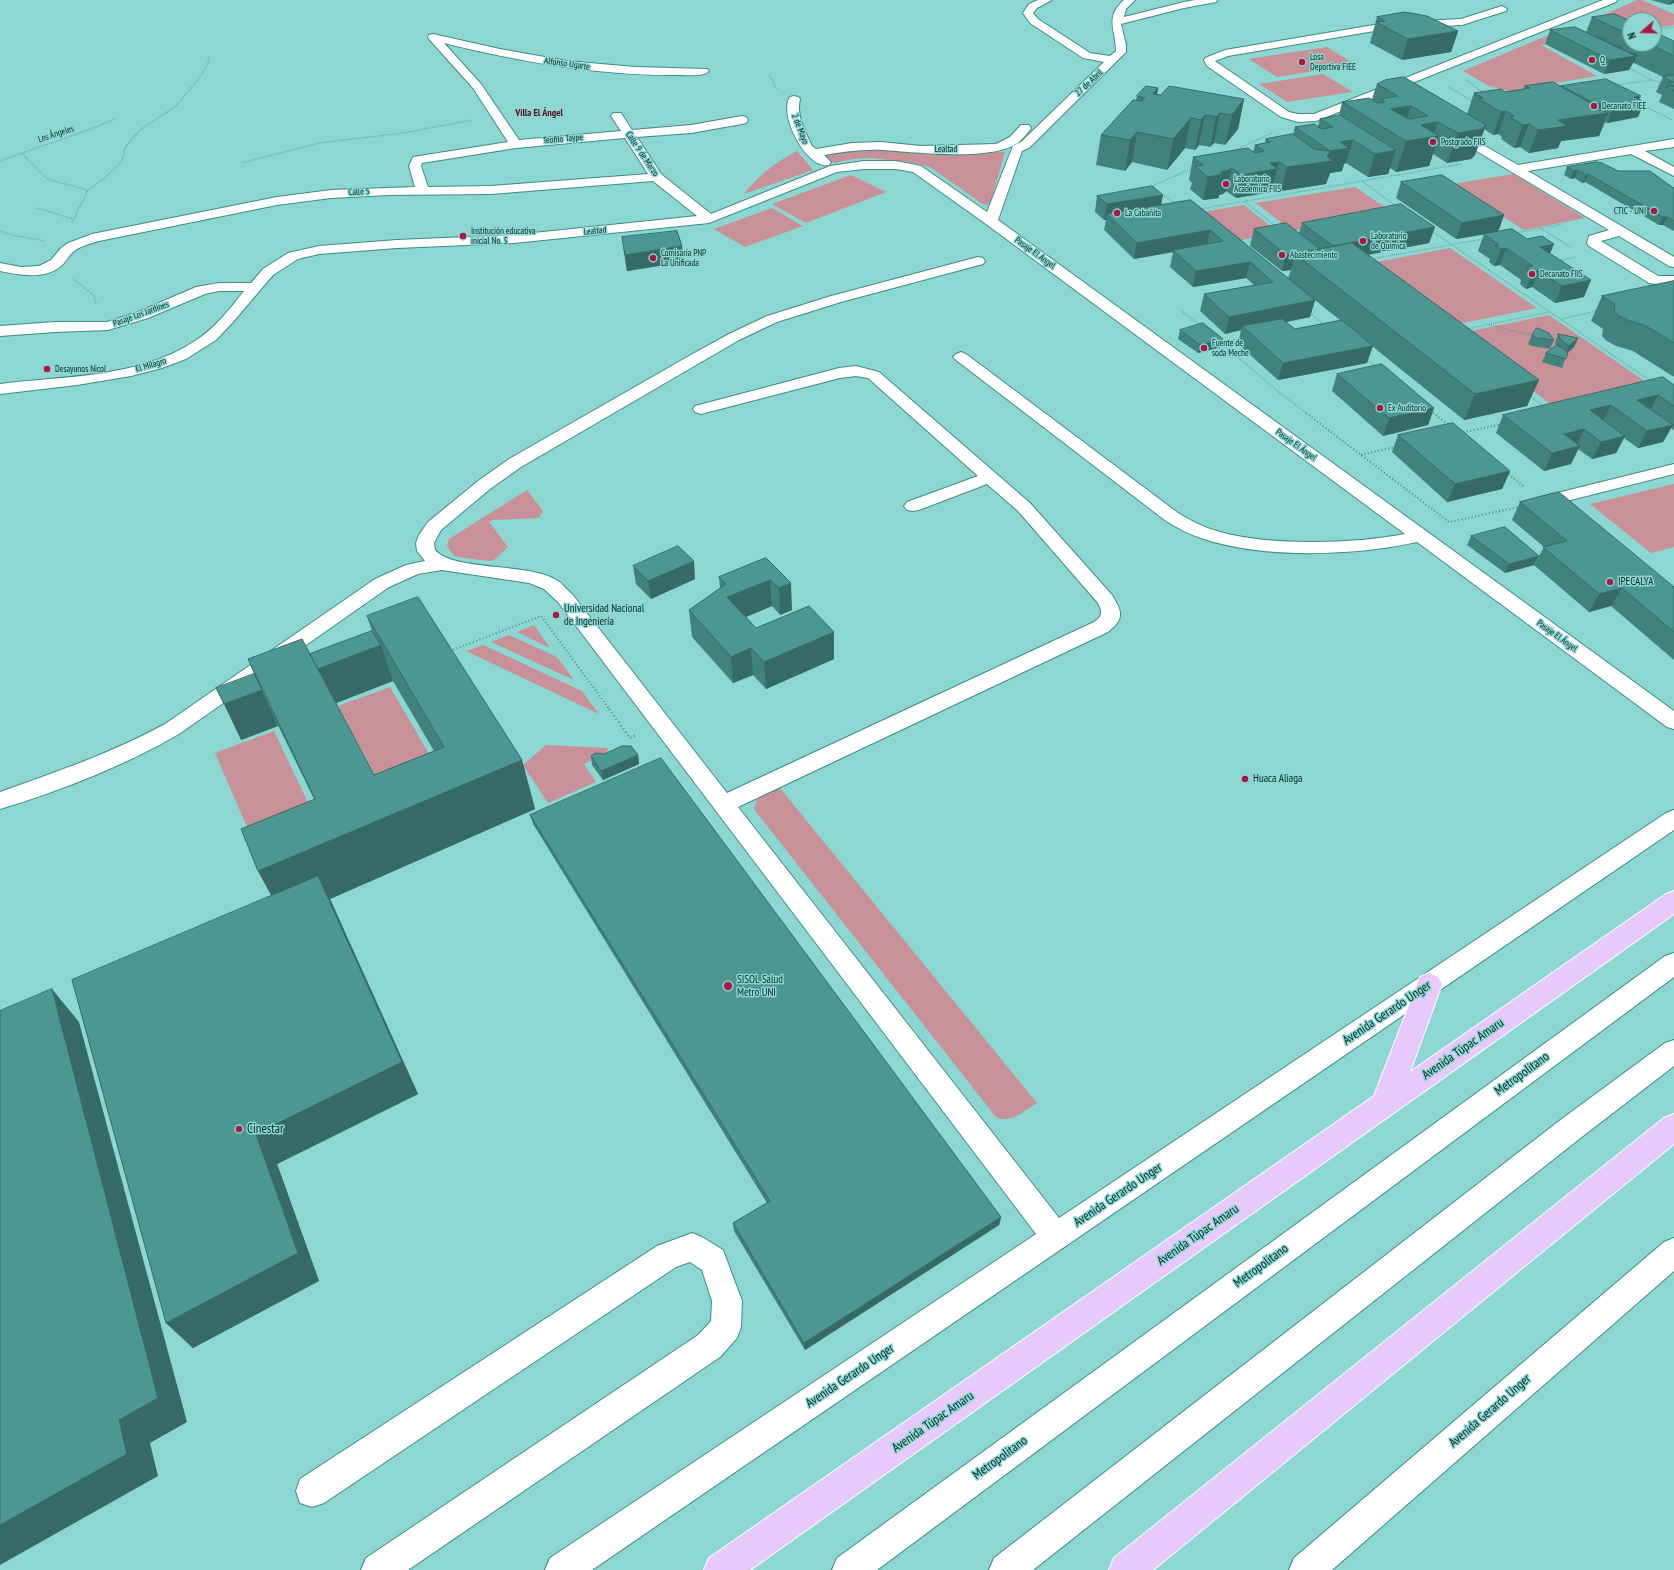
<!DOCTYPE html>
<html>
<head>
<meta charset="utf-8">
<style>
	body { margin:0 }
	#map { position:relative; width:1674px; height:1570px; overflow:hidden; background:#8cd7d2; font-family:"PT Sans Narrow",sans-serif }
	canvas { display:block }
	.north { position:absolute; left:1622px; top:12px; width:40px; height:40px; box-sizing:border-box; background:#8cd7d2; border:1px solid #57918e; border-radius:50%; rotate:250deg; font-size:11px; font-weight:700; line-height:16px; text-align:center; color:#072827 }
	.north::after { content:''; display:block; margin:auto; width:14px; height:18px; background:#ab1745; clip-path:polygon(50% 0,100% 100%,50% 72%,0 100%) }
</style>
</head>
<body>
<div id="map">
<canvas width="1674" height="1570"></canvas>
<div class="north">N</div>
</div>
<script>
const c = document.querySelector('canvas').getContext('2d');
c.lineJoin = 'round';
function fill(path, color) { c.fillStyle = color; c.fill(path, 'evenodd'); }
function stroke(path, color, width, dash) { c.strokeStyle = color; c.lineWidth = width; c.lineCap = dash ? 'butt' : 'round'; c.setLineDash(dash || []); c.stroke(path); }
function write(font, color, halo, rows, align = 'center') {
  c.font = font + ' "PT Sans Narrow",sans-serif'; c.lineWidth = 3; c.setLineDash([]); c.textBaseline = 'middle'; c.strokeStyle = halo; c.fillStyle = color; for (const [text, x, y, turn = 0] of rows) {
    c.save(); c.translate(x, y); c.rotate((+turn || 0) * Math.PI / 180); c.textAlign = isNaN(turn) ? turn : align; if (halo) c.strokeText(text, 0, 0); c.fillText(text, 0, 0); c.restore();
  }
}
fill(new Path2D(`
	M1637,0H1642L1674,14V25L1654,29V20H1630V28L1601,16Z
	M1558,31L1572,39L1541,45L1597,76L1549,84L1529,97L1487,85L1463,71Z
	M1327,47L1356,65L1277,77L1249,59Z
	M1323,74L1353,92L1287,102L1259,84Z
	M871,149L923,153L1005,152L990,204L984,205L930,167L909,162L870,158L853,159L834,163L824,155Z
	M797,151L813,170L744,194C762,173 773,164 797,151Z
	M1513,174L1585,218L1524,230L1453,184Z
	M851,175L886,192L806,223L772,204Z
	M1355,187L1392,212L1292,231L1256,203Z
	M1244,205L1279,233L1231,242L1196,213Z
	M772,208L803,226L745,247L714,229Z
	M1450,248L1537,308L1448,326L1366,264Z
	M1549,315L1653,387L1556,408L1457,334Z
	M1674,484V547L1651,553L1590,504Z
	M527,490L543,511L539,518L493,520L489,522L508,547L494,560L488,561L458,557L453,555L447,546L449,539Z
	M534,625L550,648L517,632Z
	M509,635L557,657L574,680L491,642Z
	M483,645L582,691L599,714L466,651Z
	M390,687L453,795L398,818L338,706Z
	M274,731L329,847L267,873L215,753Z
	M546,745L608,748L607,753L584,764L596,782L548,803L523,765Z
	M779,787L1037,1103C1024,1111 1011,1124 996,1117L757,813L754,809L757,799Z`), '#c89097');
const minor = new Path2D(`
	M1038,0H1052L1037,8L1033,13L1038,19L1090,53L1110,56L1116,51C1116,30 1104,18 1124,0H1135L1126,9L1124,17L1184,2L1195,0H1217L1216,2L1184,8L1121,24L1126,45V52L1029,148L1022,151L998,220L1674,711V729L1667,727L1417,542C1355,556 1261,559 1201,538C1189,534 1177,528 1166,521L956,360L953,357L956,354L961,352L966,354L1178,513C1191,521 1205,528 1220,532C1270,546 1354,544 1405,534L986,224L913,172L896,169H864L837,172L709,223L514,243L397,248L319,254L298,259L273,275L233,322L216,340L186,359L162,368L131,376L77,385L0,394V384C64,376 139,378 195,341C214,329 230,309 244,291H219L205,294L148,318L108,330L55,332L0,336V326L55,322H107L138,312L196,287L219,283H251L263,269L288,253L319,246L397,240L514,235L697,216L653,181L491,194L389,195L331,198L277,205L99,241C90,244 78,246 71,254C67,258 65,263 61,266C45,280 19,275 0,271V263L21,267L39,266L51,260L61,248L68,243L92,234L277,197L331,190L415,187L409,166L413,157L508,142L473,88L429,39L428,37L429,35L433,34L500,49L567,61L635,67L707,69L709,71C704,77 687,75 679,75C600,76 521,62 444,43L481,84L519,140L621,131L611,116L613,113H621L632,130L691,125L742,116L746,117L748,120L746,123L742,124L691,133L637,137L661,174L711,214L830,166L864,161H896L921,166L987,212L1013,146L1021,142L1104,62L1083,58L1030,23L1023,13L1029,4ZM625,138L648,174L491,186L428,187L421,166L422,163L516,148Z
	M1603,0H1617L1616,2L1316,121L1298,122L1281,117L1207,66L1204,60L1205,58L1225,50L1386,23L1461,19L1502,6L1507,9L1506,11L1462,25L1386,29L1228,56L1215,61L1289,112L1298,114H1314Z
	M794,96L798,97L800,99C796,116 805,131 812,146L816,149L852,143L881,142L921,146L996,144L1010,137L1021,125H1029L1031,128C1028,133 1023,138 1019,142C994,162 914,152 882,150C863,149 843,152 824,155L831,162L829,165C807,170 778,115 790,97Z
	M1452,127L1518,165L1674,139V147L1645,151L1674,167V176L1631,154L1528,171L1674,257V267L1669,266L1619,236L1601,241L1658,276H1674V284L1664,285L1649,283L1589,246L1587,243L1589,236L1609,230L1448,134L1446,131L1448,128Z
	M978,257L983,258L985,261L983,264L841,302L777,322L739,340L521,467L490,489L441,530L434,543L435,550C454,572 530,562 558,581C563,584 567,590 572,594L727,793L1094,622C1102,617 1103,612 1098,603L1018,511L987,484L919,510L913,511L907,510L904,506L907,502L978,476L868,378L856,376L840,378L701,414L695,412L693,409L695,406L839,368L856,366L879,372L1030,503L1112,595C1122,611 1125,619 1108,632L738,807L1059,1218L1666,813L1674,810V830L592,1570H545L550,1558L1036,1234L558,602L544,589L529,583L442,570L418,574L389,587L179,734C124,766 60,791 0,809V792C56,772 112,753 165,724L375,579L406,565L425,561L417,551L416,543L419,535L428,522L478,481L509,459L689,356L729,334L767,316L831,296Z
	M1674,464V474L1543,507L1537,506L1534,502L1537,498Z
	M1674,953V977L877,1570H832L837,1558L1665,956Z
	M1674,1040V1066L1583,1136L1033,1570H989L994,1558L1563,1118L1665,1043Z
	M692,1233L702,1237L723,1250L742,1301L741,1327L737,1338L720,1357L408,1570H361L366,1558L698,1335L711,1321L712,1301L702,1270L690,1262L676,1267L324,1503L312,1507L300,1503L296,1491L300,1479L657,1246Z
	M1674,1238V1271L1332,1570H1289L1294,1558L1664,1242Z`);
const major = new Path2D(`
	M1674,891V914L750,1570H704L709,1558L1374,1096L1420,977L1429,973L1438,977L1442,984L1410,1072L1666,894Z
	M1674,1114V1144L1153,1570H1109L1114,1558L1664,1118Z`);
stroke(minor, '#3e8a86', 2);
stroke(major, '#fff', 2);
stroke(new Path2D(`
	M1654,30L1674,27
	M1629,68L1652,80L1662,83
	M769,74L777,90
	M1466,80L1483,93
	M1617,85L1652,80
	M1449,87L1474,102
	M1641,104L1672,120
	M1233,151L1272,133
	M22,153L44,176L50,180L88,190
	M0,161C38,147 78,135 115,119
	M242,163L319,143L403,133L472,120
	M1362,181L1396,206
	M1152,188L1154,185L1193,168
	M1161,194L1177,204
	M1245,202L1278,228
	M37,208L73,219
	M1200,209L1461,164
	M72,222L88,190L106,177L122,161L125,147L140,130L176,106L200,77L208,64L209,57
	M1540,228L1572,248
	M0,231L12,235L45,241
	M1432,231L1652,382
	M1514,233L1563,224
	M1242,243L1253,241
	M1371,259L1484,239
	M1558,261L1575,257
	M74,279L94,296L96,304
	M1182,311L1201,326
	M1309,312L1325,326
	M1561,319L1597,311
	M1489,325L1535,336
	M1466,329L1549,312
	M1220,342L1275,389L1308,414
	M1220,343L1242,338
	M1366,359L1377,367
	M1529,395L1545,407
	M1430,411L1434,414`), '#4d8581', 1.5, [0.5, 1.5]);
stroke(new Path2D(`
	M1306,413L1449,522L1519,507
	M1433,413L1450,426
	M1460,433L1502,424
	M1361,455L1395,447
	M1506,472L1524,487
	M450,651L541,616L610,710`), '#4d8581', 2, [1, 2.5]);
stroke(new Path2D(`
	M609,709L630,738L636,735`), '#4d8581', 2.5, [1, 3]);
fill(minor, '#fff');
fill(major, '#e7cafb');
fill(new Path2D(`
	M1651,0H1674V3L1669,5Z
	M1377,17L1458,31L1451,52L1402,60L1370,43Z
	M1592,17L1630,21V44H1654L1674,41V109L1659,102L1662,95L1656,92L1663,77L1634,63H1633L1629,70L1604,74L1545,44L1550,30L1586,32Z
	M1377,84L1467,114L1474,93L1505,92L1523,89L1525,86H1561L1639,99L1644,102L1638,117L1607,123L1605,122L1599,136L1561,141L1558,148L1529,153L1520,147L1514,148L1501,139L1502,137L1498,134L1493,135L1484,129L1475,155L1471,159L1447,163L1433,154L1429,166L1396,172L1390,168L1388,174L1368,177L1346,163L1344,164L1342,171L1330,173L1326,184L1281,191L1273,185L1271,192L1236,198L1226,191L1223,194L1219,195V198L1203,200L1190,189L1192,183L1189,180L1193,157L1253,152L1255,145L1265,143L1266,139L1293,134L1295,127L1318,126L1320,119L1339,116L1342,102L1372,99Z
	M1158,88L1157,94L1161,95L1244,99L1238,129L1225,145L1214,143L1210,147L1199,145L1195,150L1185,148L1167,170L1132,162L1125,171L1096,165L1101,135L1136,100L1137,96Z
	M1567,167L1618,171L1674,188V231L1663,225H1659L1585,182L1582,183L1575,178L1571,179L1564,175Z
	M1401,182L1504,215L1498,232L1456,239L1396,198Z
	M1097,196L1162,205L1191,200L1288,278L1291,270L1282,271L1250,246L1254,229L1299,233L1302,223L1435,227L1429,243L1368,255L1539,380L1527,406L1464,420L1372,346L1367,363L1278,380L1238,344L1241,330L1225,334L1200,311L1204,294L1254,285L1246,278L1193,287L1170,267L1173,252L1134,259L1104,230L1106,220H1104L1095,212ZM1289,279L1341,321L1295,329L1286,322L1310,317L1315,300Z
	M1484,234L1550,254L1584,297L1555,303L1532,287L1526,289L1520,284L1521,280L1500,265L1494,266L1489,262L1490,259L1478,251Z
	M622,237L682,246L683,262L627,271L624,253Z
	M1674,281V377L1633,351L1616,346L1607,341L1602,336L1603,329L1591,321L1602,296Z
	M1180,330L1221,347L1198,353L1178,339Z
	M1558,334L1578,338L1574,347L1568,352L1562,368L1542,362L1546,353L1556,346L1555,343Z
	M1532,335L1554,340L1550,349L1532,346L1528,344Z
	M1337,374L1434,408L1428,425L1383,436L1332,391Z
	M1674,385V430L1671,428L1663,442L1638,448L1624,438L1616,453L1592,459L1578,449L1571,464L1544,471L1496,433L1503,415Z
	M1398,435L1510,471L1502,489L1447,502L1392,452Z
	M1520,502L1674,587V660L1611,606L1589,612L1534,565L1544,547L1512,520Z
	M1471,536L1534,565L1505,573L1467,545Z
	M766,558L792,610L780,615L772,606L746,617L756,628L834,659L766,689L753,675L733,683L692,637L689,610L720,589L719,577Z
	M633,566L695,579L651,599L636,584Z
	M367,616L522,760L535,809L330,899L418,1094L277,1164L319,1281L193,1348L166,1323L272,896L258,871L314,799L270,709L278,726L241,740L254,674L248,659L310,654L372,631ZM393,681L434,751L374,775L336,703Z
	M638,755L639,764L603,780L592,765L591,756Z
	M530,815L1001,1217L999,1225L805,1350L734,1231L733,1223L767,1203L533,824Z`), '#42827e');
fill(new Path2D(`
	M1672,0H1674V3L1669,5Z
	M1458,31L1451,52L1402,60L1408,39Z
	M1637,55L1634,63H1633L1629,70L1604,74L1610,60Z
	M1158,88L1153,117V94Z
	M1641,96L1637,103L1644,102L1638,117L1607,123L1613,107L1634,97Z
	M1244,99L1238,129L1225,145L1232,115Z
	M1604,103L1599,115L1608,113L1599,136L1561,141L1558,148L1529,153L1538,130L1558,120L1592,116L1596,104Z
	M1411,106L1402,135L1391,109Z
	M1506,111L1498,134L1493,135L1501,112Z
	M1220,113L1214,143L1210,147L1216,117Z
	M1205,115L1199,145L1195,150L1201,120Z
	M1191,118L1185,148L1167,170L1173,139Z
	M1438,122L1433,137L1439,136L1429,166L1396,172L1406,141L1421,125Z
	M1529,124L1520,147L1514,148L1523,125Z
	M1486,125L1475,155L1471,159L1447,163L1458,133Z
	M1137,132L1132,162L1125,171L1130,140Z
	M1353,140L1346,163L1344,164L1342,171L1330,173L1326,184L1281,191L1287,167L1327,157L1330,151L1340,142Z
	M1396,150L1388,174L1368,177L1375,154Z
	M1279,162L1271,192L1236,198L1241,175L1270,163Z
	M1232,168L1226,191L1223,194L1219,195V198L1203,200L1208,177Z
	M1578,170L1575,178L1571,179L1574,171Z
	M1588,174L1585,182L1582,183L1586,175Z
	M1163,195L1160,211L1107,214L1106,220H1104L1107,204Z
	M1504,215L1498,232L1456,239L1462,223Z
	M1663,217H1667L1663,225H1659Z
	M1435,227L1429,243L1328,262L1333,246Z
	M1210,230L1207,246L1173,250V252L1134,259L1137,243Z
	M1554,244L1547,261L1540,247Z
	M682,246L683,262L627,271L625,255Z
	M1506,248L1500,265L1494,266L1501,249Z
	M1320,249L1295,254L1291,270L1282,271L1286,255Z
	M1250,262L1246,278L1193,287L1196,271Z
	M1539,271L1532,287L1526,289L1533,272Z
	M1591,280L1584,297L1555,303L1562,286Z
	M1315,300L1310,317L1246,330L1242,326L1241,330L1225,334L1229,317Z
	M1578,338L1574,347L1565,355L1569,346Z
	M1223,339L1221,347L1198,353L1200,345Z
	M1373,346L1367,363L1278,380L1283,363Z
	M1539,380L1527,406L1464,420L1475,394Z
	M1658,395L1649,413L1637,400Z
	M1611,405L1602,423L1590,410Z
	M1434,408L1428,425L1383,436L1389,418Z
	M1673,425L1663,442L1638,448L1647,431Z
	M1584,429L1576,447L1564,434Z
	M1625,436L1616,453L1592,459L1601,442Z
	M1580,446L1571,464L1544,471L1552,453Z
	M1510,471L1502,489L1447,502L1455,484Z
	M1539,556L1534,565L1505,573L1509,564Z
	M694,561L695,579L651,599L648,581Z
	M770,580L772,606L729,624L727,597Z
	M791,583L792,610L780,615L779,588Z
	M1622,588L1611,606L1589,612L1599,594Z
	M834,632V659L766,689L764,662Z
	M381,645L393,681L331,705L316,670Z
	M751,648L753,675L733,683L731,657Z
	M254,674L278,726L241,740L224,704Z
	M638,755L639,764L603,780L601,771Z
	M522,760L535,809L330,899L418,1094L277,1164L319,1281L193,1348L166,1323L256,1134L284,919L258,871Z
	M52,989L79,1022L187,1422L150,1443L158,1476L0,1565V1525L119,1420Z
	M1001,1217L999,1225L805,1350L804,1343Z`), '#366a67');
const building = new Path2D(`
	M1405,12L1427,16L1458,31L1408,39L1376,22L1385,21L1377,17Z
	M1615,14L1630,21V35L1592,17Z
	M1575,27L1636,56L1610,60L1550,30Z
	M1654,32L1674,41V56L1649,44H1654Z
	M1600,37L1606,40H1604L1598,38Z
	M1617,45L1622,48H1620L1615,46Z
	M1630,53H1632L1637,55L1636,56Z
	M1674,75V91L1666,87L1674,86L1668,83L1673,82L1663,77Z
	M1404,77L1486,125L1482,129L1458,133L1438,122L1421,125L1439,136L1406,141L1342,102L1369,98L1378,103L1385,102L1381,99L1398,96L1377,84L1385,80ZM1411,106L1428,116L1408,119L1391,109Z
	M1606,79L1641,96L1634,97L1644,102L1613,107L1604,103L1596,104L1561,86Z
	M1553,82L1608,113L1558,120L1567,126L1538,130L1529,124L1523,125L1510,117L1514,116L1506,111L1501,112L1479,99L1483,98L1474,93L1501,89L1505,92L1530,88L1525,86Z
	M1146,86L1158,88L1153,94L1161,95L1169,86L1244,99L1232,115L1220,113L1216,117L1205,115L1201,120L1191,118L1173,139L1137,132L1130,140L1101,135L1133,100L1142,101L1145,98L1137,96Z
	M1340,115L1396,150L1375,154L1353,140L1340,142L1349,148L1330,151L1295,127L1314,124L1322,129L1333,127L1320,119Z
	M1293,134L1314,149L1330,151L1327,157L1333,161L1287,167L1279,162L1270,163L1277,169L1241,175L1232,168L1229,170L1221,172L1224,174L1208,177L1195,166L1203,165L1193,157L1248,148L1255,153L1264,151L1255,145L1270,142L1266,139Z
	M1596,162L1602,163L1618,171H1650L1672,187L1674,188V221L1667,217H1663L1588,174L1586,175L1578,170L1574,171L1567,167Z
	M1442,175L1504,215L1462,223L1401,182Z
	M1152,186L1163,195L1107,204L1097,196Z
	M1191,200L1315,300L1229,317L1204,294L1273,282L1250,262L1196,271L1173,250L1223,241L1210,230L1137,243L1107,214Z
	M1401,204L1435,227L1333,246L1302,223Z
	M1286,223L1320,249L1286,255L1254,229Z
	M1512,229L1527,239L1542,236L1554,244L1540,247L1591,280L1562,286L1539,271L1533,272L1526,267L1533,266L1506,248L1501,249L1495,246L1499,245L1484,234Z
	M677,231L682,246L625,255L622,237Z
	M1352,243L1539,380L1475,394L1295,254Z
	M1674,281V343L1646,326L1628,320L1619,316L1614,311L1615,304L1602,296Z
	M1282,319L1295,329L1342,320L1373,346L1283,363L1242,326Z
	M1203,323L1223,339L1200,345L1180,330Z
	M1537,328L1549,333L1554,340L1536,338L1532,335Z
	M1558,334L1578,338L1569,346L1561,340Z
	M1557,345L1568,352L1566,359L1546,353Z
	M1382,364L1434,408L1389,418L1337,374Z
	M1663,377L1674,385V406L1658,395L1637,400L1673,425L1647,431L1611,405L1590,410L1625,436L1601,442L1584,429L1564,434L1580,446L1552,453L1503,415Z
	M1453,423L1510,471L1455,484L1398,435Z
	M1559,492L1674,587V632L1622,588L1599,594L1543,547L1567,541L1520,502Z
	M1505,527L1539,556L1509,564L1471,536Z
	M678,546L694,561L648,581L633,566Z
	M766,558L791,583L779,588L770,580L727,597L756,628L809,606L834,632L764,662L751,648L731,657L689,610L726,584L719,577Z
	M418,597L522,760L258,871L241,829L315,799L248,659L302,639L374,775L444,747L367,616Z
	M372,631L381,645L318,669L310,654Z
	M254,674L262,690L224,704L216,688Z
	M622,746H631L638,755L601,771L591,756L596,753L604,754Z
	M661,758L1001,1217L804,1343L733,1223L770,1201L530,815Z
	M318,876L402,1062L256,1134L298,1253L166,1323L72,980Z
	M52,989L158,1398L119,1420L127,1454L0,1525V1011Z`);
fill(building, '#4d9793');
stroke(building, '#366a67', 1);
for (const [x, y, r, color] of [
	[1592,60,4,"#ab1745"],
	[1302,62,4,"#ab1745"],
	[1594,106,4,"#ab1745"],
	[1433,142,4,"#ab1745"],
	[1226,184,4,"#ab1745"],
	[1654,211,4,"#ab1745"],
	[1117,213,4,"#ab1745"],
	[463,236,4,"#ab1745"],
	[1363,241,4,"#ab1745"],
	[1282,255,4,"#ab1745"],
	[653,258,4,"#ab1745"],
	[1532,274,4,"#ab1745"],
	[1204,348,4,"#ab1745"],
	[47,369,4,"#ab1745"],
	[1380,408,4,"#ab1745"],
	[1610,582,4,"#ab1745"],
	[556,615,4,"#ab1745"],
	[1245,779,4,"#ab1745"],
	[728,986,5,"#ab1745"],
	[239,1129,4,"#ab1745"]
]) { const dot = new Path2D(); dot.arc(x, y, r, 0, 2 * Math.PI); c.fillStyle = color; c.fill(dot); stroke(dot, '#8cd7d2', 1.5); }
write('9px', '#072827', '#8cd7d2', [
	["Losa",1310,57],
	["Deportiva FIEE",1310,67],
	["Q",1600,60],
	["Decanato FIEE",1602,106],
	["Postgrado FIIS",1441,142],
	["Laboratorio",1234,179],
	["Academico FIIS",1234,189],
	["CTIC - UNI",1646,211,"right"],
	["La Cabañita",1125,213],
	["Institución educativa",471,231],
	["inicial No. 5",471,241],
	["Laboratorio",1371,236],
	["de Quimica",1371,246],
	["Comisaría PNP",661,253],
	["La Unificada",661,263],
	["Abastecimiento",1290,255],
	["Decanato FIIS",1540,274],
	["Fuente de",1212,343],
	["soda Meche",1212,353],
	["Desayunos Nicol",55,369],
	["Ex Auditorio",1388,408]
], 'left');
write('9px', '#072827', '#8cd7d2', [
	["Alfonso Ugarte",567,64,8],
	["27 de Abril",1089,83,-43],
	["2 de Mayo",800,129,69],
	["Los Ángeles",56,134,-18],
	["Teofilo Taype",563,139,-5],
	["Lealtad",946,149],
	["Calle 9 de Marzo",642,154,56],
	["Calle 5",359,192,-3],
	["Lealtad",595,231,-6],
	["Pasaje El Ángel",1035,253,36],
	["Pasaje Los Jardines",141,314,-20],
	["El Milagro",151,365,-16],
	["Pasaje El Ángel",1296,445,36],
	["Pasaje El Ángel",1557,636,36]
]);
write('bold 10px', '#530e20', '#8cd7d2', [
	["Villa El Ángel",539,113]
]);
write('11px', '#072827', '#8cd7d2', [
	["IPECALYA",1618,582],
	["Universidad Nacional",564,609],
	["de Ingeniería",564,622],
	["Huaca Aliaga",1253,779],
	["SISOL Salud",737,980],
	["Metro UNI",737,993]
], 'left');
write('13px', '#072827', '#8cd7d2', [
	["Avenida Gerardo Unger",1387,1013,-34],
	["Avenida Túpac Amaru",1463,1049,-35],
	["Metropolitano",1522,1074,-36],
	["Avenida Gerardo Unger",1118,1195,-34],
	["Avenida Túpac Amaru",1198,1235,-35],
	["Metropolitano",1261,1266,-36],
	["Avenida Gerardo Unger",850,1376,-34],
	["Avenida Gerardo Unger",1490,1411,-41],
	["Avenida Túpac Amaru",933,1422,-35],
	["Metropolitano",1000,1458,-36]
]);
write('13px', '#072827', '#8cd7d2', [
	["Cinestar",247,1129]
], 'left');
</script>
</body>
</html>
